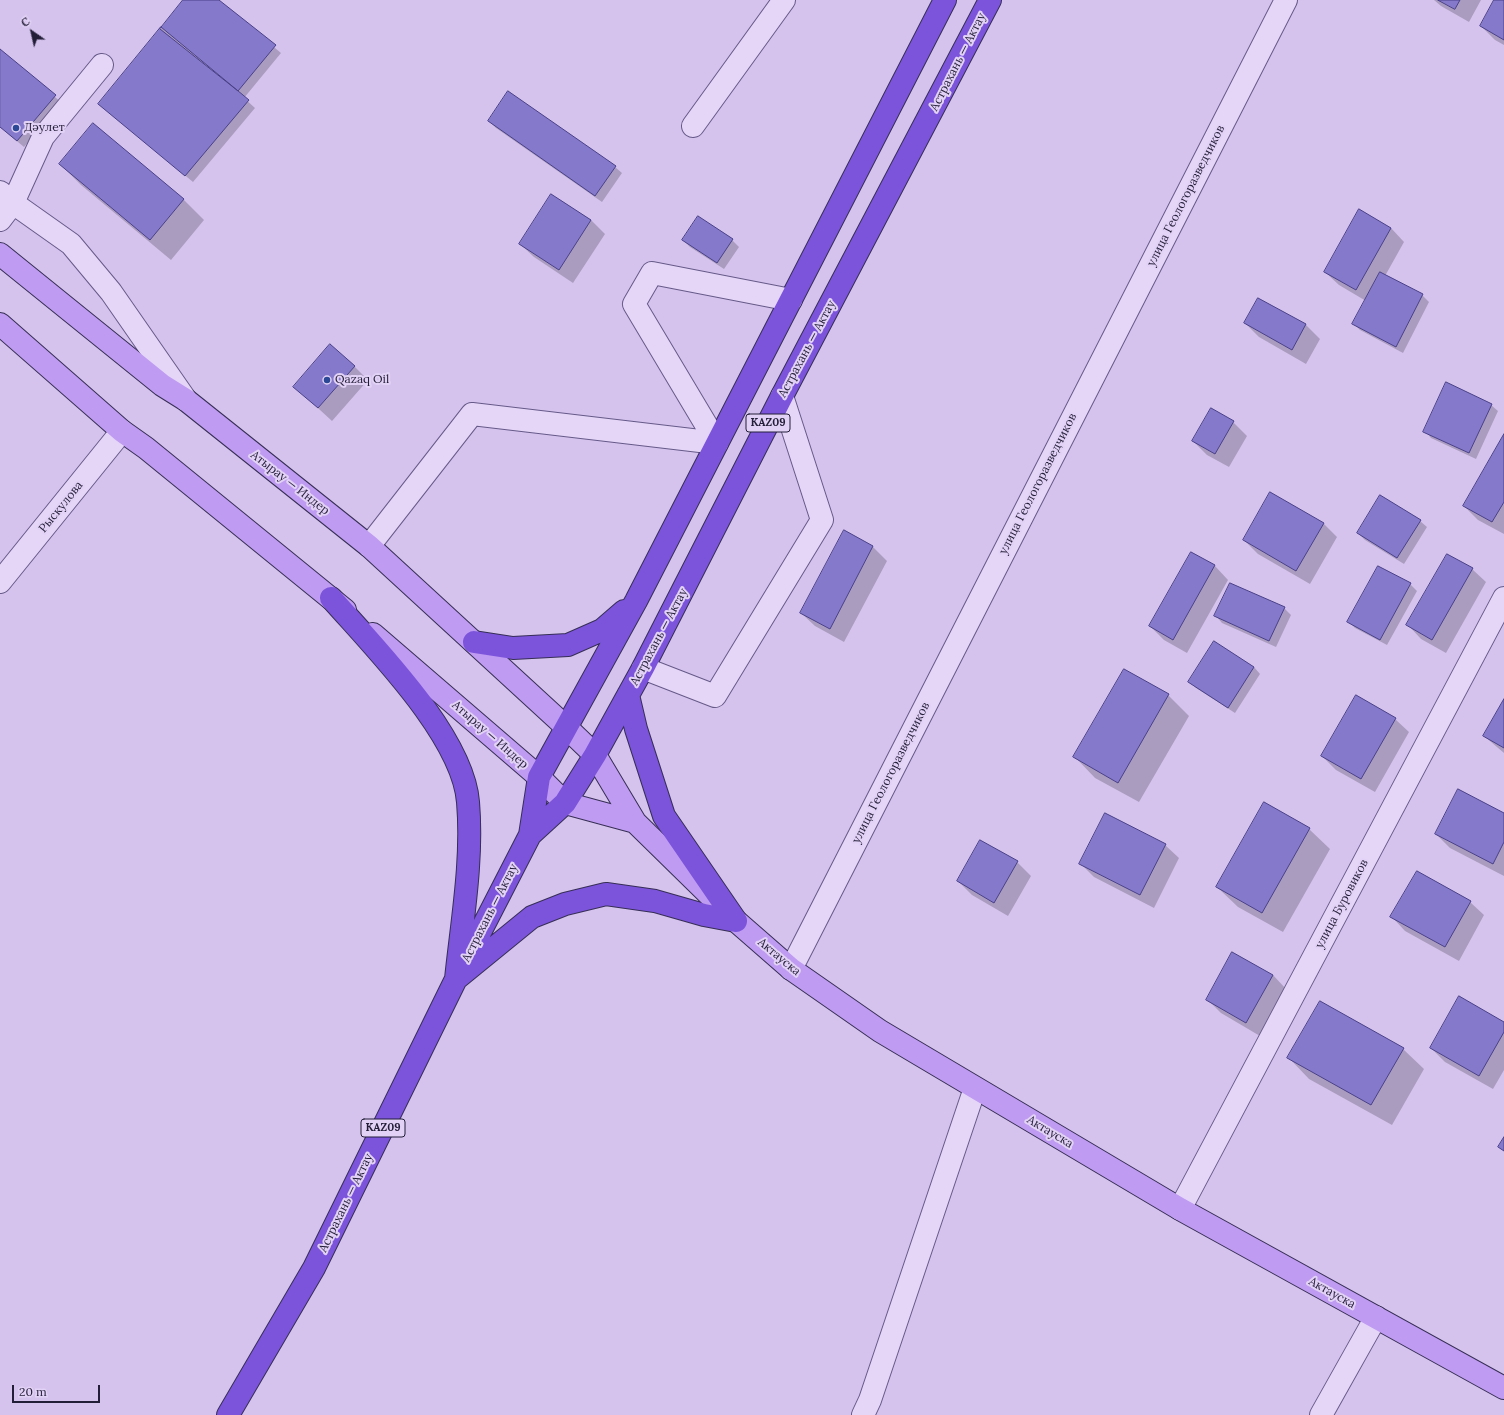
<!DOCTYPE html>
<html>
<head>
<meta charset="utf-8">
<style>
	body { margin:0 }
	#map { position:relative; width:1504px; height:1415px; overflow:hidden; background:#d5c3ee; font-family:Lora,serif }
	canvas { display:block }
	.north { position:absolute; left:12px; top:12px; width:40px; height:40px; -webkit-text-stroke:3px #e2d2f5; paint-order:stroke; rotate:326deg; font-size:11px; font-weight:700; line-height:16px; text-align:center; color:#231e38 }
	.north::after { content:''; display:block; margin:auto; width:14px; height:18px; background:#231e38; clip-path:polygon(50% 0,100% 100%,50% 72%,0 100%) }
	.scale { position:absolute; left:12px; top:1385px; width:88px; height:18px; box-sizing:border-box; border:2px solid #231e38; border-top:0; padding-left:5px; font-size:12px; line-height:14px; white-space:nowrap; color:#231e38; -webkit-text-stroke:3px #e2d2f5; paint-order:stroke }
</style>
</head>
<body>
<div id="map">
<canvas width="1504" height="1415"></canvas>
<div class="north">С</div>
<div class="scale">20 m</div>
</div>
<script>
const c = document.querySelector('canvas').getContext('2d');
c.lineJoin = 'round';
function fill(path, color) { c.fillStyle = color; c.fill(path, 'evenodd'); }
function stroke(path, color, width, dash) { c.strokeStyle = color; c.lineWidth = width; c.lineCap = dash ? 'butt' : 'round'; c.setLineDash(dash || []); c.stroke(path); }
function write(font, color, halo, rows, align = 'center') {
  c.font = font + ' Lora,serif'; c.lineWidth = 4; c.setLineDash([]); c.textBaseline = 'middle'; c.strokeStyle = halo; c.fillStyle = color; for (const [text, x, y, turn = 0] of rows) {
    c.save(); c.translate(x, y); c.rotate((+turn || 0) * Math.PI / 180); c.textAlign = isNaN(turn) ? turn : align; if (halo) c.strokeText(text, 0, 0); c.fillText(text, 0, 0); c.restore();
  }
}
fill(new Path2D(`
	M184,0H218L281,53L244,98L255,108L193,182L99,104Z
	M1434,0H1481L1469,22L1441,6Z
	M1496,0H1504V45L1495,40L1481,26Z
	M0,50L62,103L24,147L0,127Z
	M489,121L615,167L622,173L602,202L496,128Z
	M60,164L184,200L204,220L171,260L81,185Z
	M552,195L591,220L605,234L573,283L534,257L520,244Z
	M1391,228L1404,242L1385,276L1422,295L1429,302L1403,353L1360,330L1354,324L1366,301L1339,285L1325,272Z
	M683,240H732L739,247L724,269L690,247Z
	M1259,299L1306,325L1320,339L1306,364L1259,337L1245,323Z
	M354,366L368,380L332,421L295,387Z
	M1491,405L1498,411L1476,459L1431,438L1425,431Z
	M1233,422L1247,436L1229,467L1207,455L1193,441Z
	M1504,436V534L1478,520L1464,506Z
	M1420,521L1427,527L1404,564L1365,540L1358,533Z
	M1323,523L1337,537L1310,584L1258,554L1244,540Z
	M844,532L873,547L887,561L844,642L815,626L801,613Z
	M1192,553L1215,566L1228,580L1187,653L1164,640L1150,626Z
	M1472,569L1486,582L1446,653L1421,639L1408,625Z
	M1410,584L1417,591L1387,645L1355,628L1349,622Z
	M1284,608L1291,615L1276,647L1222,623L1216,616Z
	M1254,667L1260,674L1235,713L1196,688L1189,682Z
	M1168,695L1189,716L1139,802L1095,778L1075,757Z
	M1504,701V753L1484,736Z
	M1395,719L1409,732L1375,792L1336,770L1322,756Z
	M1504,814V876L1450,848L1436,834Z
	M1309,829L1330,849L1283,932L1238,907L1217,887Z
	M1165,845L1179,858L1154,908L1094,877L1081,864Z
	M1017,862L1031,876L1008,916L972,895L958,881Z
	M1470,902L1484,915L1459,961L1405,931L1392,917Z
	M1273,975L1286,989L1260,1036L1221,1013L1207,999Z
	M1504,1023V1070L1493,1089L1445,1062L1431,1048Z
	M1403,1049L1424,1069L1392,1125L1309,1079L1289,1058Z`), '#0003');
const building = new Path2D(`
	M183,0H219L276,45L238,91L160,29Z
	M1438,0H1460L1455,9Z
	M1494,0H1504V40L1480,26Z
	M161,27L249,100L185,176L98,104Z
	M0,49L56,95L17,141L0,127Z
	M508,91L616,166L595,196L488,121Z
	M93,123L184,199L150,240L59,164Z
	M551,194L591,220L559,270L519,244Z
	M1359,209L1391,228L1356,290L1324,272Z
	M698,216L733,239L717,263L682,240Z
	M1380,272L1423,294L1396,347L1352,324Z
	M1258,298L1306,324L1292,350L1244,323Z
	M330,344L355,366L318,408L293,387Z
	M1446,382L1492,404L1469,453L1423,432Z
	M1211,408L1234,421L1215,454L1192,441Z
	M1504,434V502L1492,522L1463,506Z
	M1270,492L1324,523L1296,571L1243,540Z
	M1380,495L1421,520L1397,558L1357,533Z
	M844,530L873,546L830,629L800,613Z
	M1191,552L1215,565L1173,640L1149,626Z
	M1447,554L1473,568L1432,640L1406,625Z
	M1378,566L1411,583L1380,640L1347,622Z
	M1230,583L1285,607L1269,641L1214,616Z
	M1214,641L1254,667L1228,708L1188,682Z
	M1124,669L1169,694L1118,783L1073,757Z
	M1356,695L1396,718L1361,779L1321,756Z
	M1504,699V748L1483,736Z
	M1458,789L1504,813V842L1493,864L1435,834Z
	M1264,802L1310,828L1262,913L1216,887Z
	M1105,813L1166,844L1140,895L1079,864Z
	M980,840L1018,861L994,903L957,881Z
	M1417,871L1471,901L1445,947L1390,917Z
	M1232,952L1273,975L1246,1023L1206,1000Z
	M1459,996L1504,1022V1032L1479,1076L1430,1048Z
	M1320,1001L1404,1048L1371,1105L1287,1058Z
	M1504,1137V1151L1498,1147Z`);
fill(building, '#8579cc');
stroke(building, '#494087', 1);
const minor = new Path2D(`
	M693,126L784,0
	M0,192L13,203L71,244L111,292L186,400
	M0,220L13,203L43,137L102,65
	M717,443L634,304L652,273L791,300
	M369,546L472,414L717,443
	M0,582L122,431
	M643,668L715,696L822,520L782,396
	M791,969L1286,0
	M1180,1209L1504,598
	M863,1415L870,1400L975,1088
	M1321,1415L1376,1317`);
const major = new Path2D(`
	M0,254L162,385L186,400L369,546L566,727L595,755L635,822L736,921L791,969L880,1031L1180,1209L1504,1388
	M0,324L122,431L146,448L345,610
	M373,634L539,777L565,803L635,822`);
const highway = new Path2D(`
	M331,598C374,647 463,736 468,802C473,860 462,921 456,979L532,917L565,904L606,894L655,901L704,915L736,921L664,816L636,729L628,695
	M474,642L513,648L568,645L602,630L624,611
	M530,835L565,803L595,755L643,668L782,396L990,0
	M228,1415L314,1268L456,979L530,835L539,777L636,601L945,0`);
stroke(minor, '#665a88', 24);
stroke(major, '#362e55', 24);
stroke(highway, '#362e55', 24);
stroke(minor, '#e5d6f8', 22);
stroke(major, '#bf9bf1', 22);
stroke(highway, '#7c54dc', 22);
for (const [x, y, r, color] of [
	[16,128,4,"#2a4896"],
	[327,380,4,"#2a4896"]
]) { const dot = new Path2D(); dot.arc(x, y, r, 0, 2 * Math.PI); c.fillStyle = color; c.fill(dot); stroke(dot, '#e2d2f5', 1.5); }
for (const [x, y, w] of [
	[768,423,44],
	[383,1128,44]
]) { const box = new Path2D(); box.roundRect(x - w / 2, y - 9, w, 18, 3); c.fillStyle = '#e2d2f5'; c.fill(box); stroke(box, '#231e38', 1); }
write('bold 11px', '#231e38', null, [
	["KAZ09",768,423],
	["KAZ09",383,1128]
]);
write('12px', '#231e38', '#e2d2f5', [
	["Астрахань — Актау",958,62,-63],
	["улица Геологоразведчиков",1186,196,-63],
	["Астрахань — Актау",807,349,-62],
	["Атырау — Индер",290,483,38],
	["улица Геологоразведчиков",1038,484,-63],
	["Рыскулова",61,507,-51],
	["Астрахань — Актау",659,637,-62],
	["Атырау — Индер",490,735,41],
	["улица Геологоразведчиков",891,773,-63],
	["улица Буровиков",1342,904,-62],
	["Астрахань — Актау",490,913,-63],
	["Актауска",779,957,40],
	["Актауска",1050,1132,31],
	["Астрахань — Актау",346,1203,-64],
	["Актауска",1332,1293,29]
]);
write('12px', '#231e38', '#e2d2f5', [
	["Дәулет",24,128],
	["Qazaq Oil",335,380]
], 'left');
</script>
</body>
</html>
